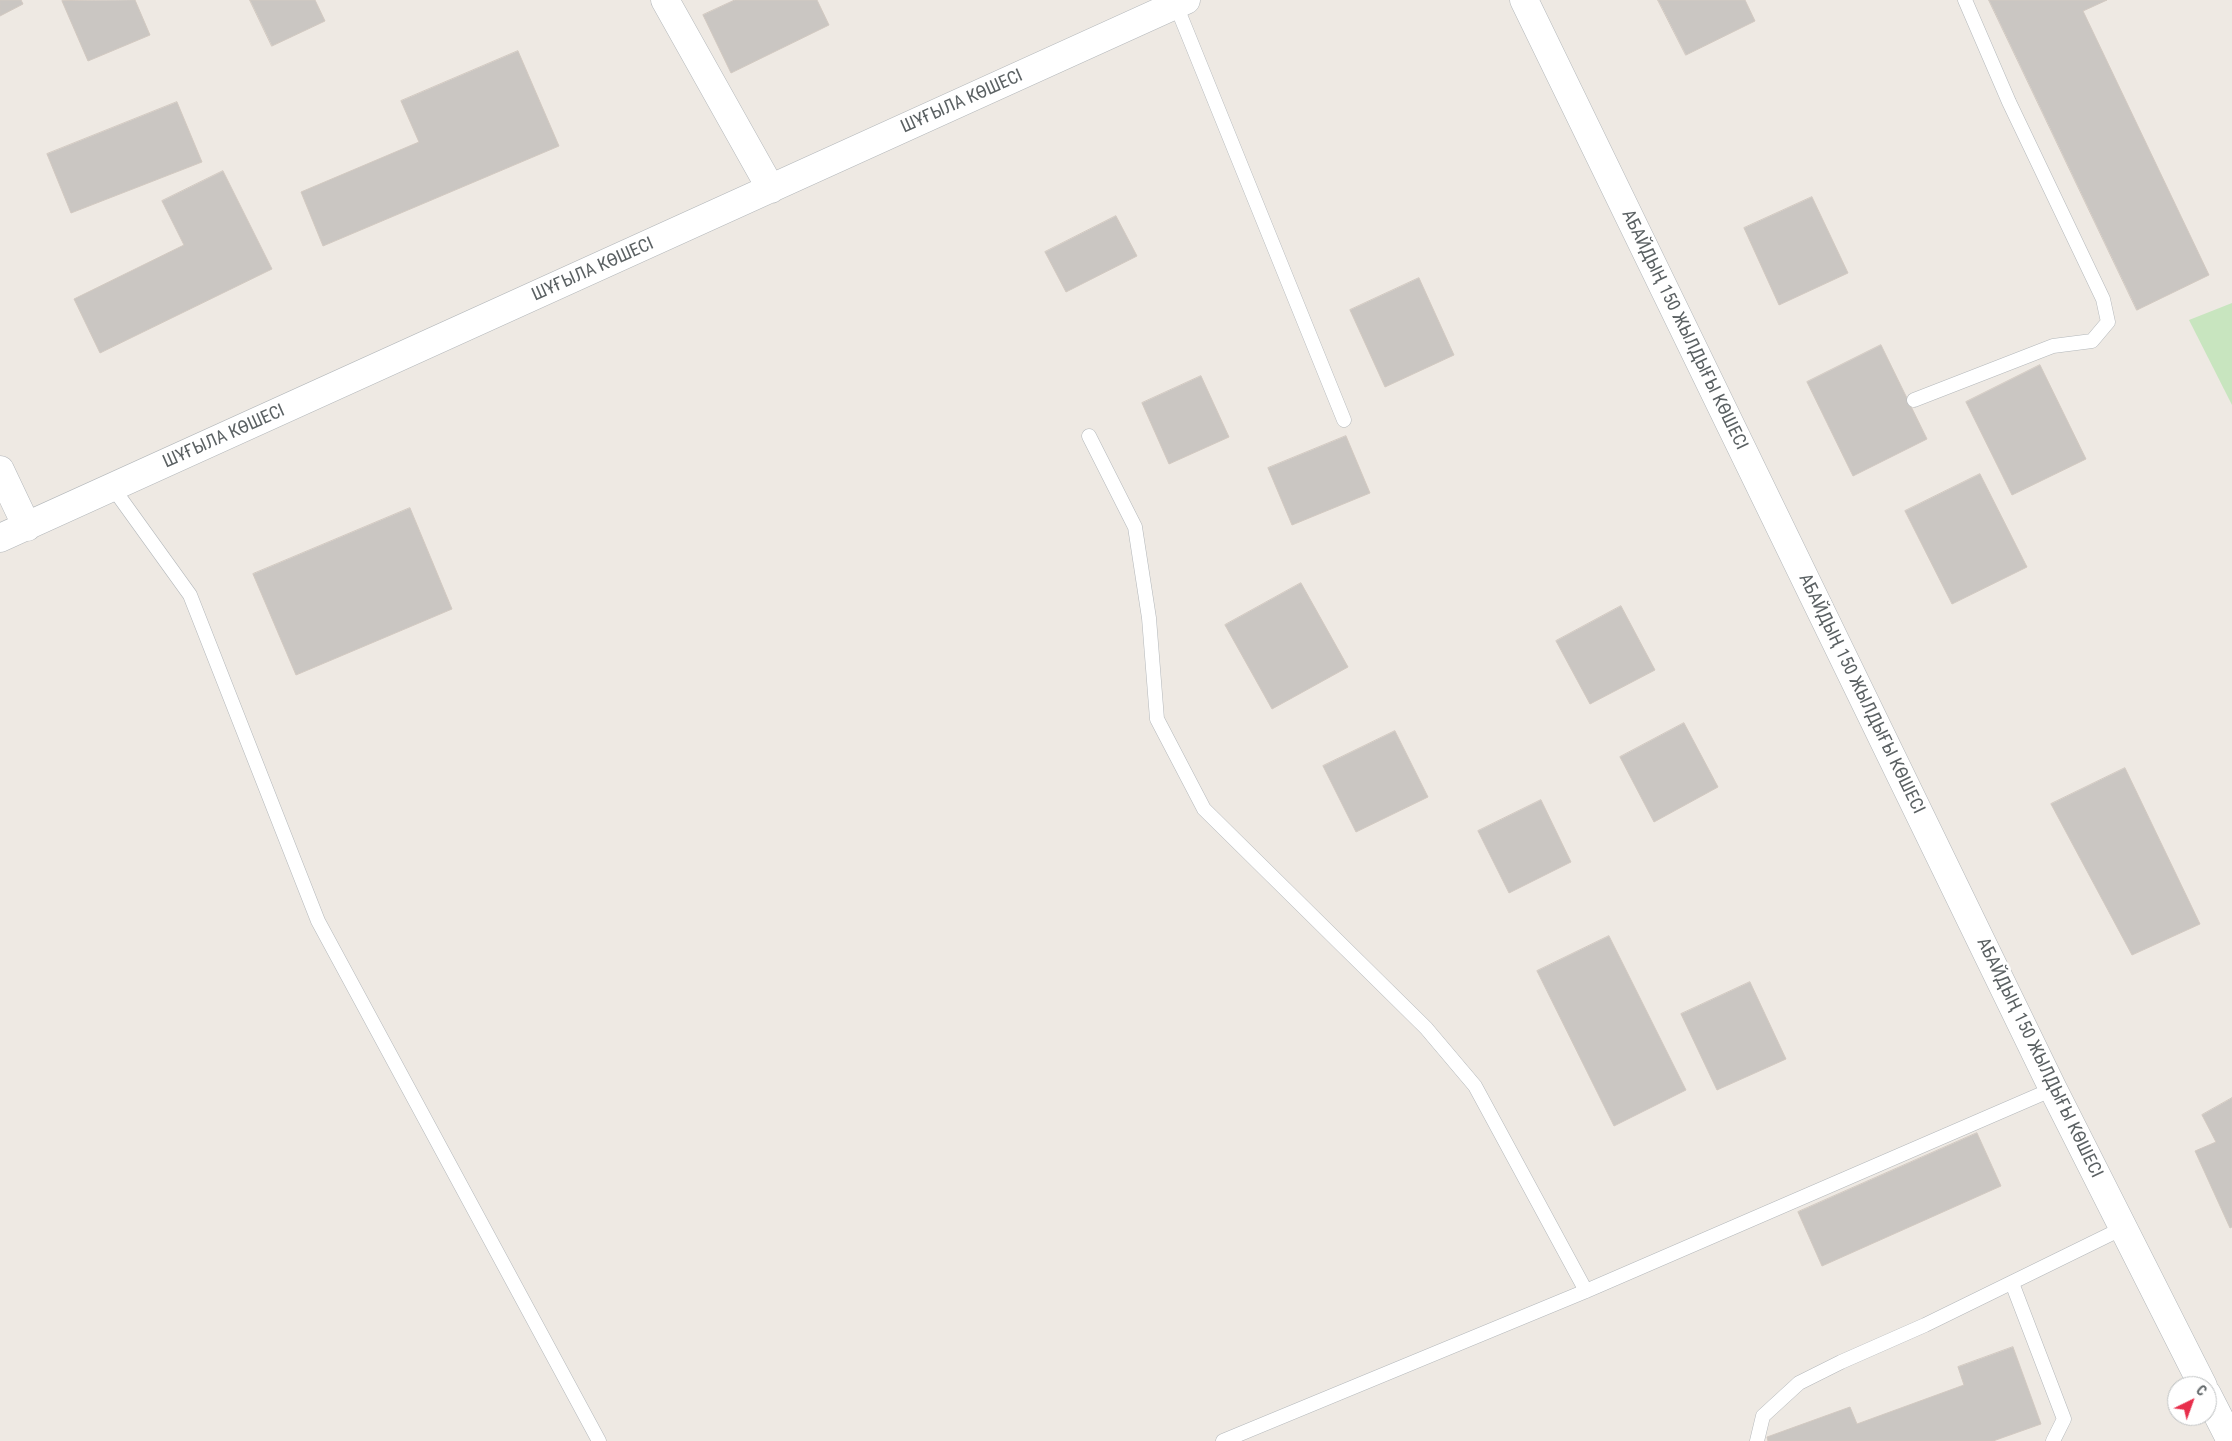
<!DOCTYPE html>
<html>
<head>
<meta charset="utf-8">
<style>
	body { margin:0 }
	#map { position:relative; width:2232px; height:1441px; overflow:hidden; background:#eee9e3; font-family:"Roboto Condensed",sans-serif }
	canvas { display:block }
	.north { position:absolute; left:2167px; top:1376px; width:50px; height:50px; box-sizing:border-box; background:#fff; border:1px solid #bdc0c1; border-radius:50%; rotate:42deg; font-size:14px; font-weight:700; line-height:20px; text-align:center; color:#5b6163 }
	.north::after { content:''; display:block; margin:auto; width:18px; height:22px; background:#e82e4b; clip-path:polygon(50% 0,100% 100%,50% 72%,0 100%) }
</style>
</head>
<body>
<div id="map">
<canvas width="2232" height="1441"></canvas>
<div class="north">С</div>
</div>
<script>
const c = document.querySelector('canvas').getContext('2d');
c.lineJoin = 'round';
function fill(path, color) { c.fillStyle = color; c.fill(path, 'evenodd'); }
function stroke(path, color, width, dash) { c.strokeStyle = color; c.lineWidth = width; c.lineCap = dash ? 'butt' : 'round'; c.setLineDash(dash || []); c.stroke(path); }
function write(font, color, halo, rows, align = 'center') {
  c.font = font + ' "Roboto Condensed",sans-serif'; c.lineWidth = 5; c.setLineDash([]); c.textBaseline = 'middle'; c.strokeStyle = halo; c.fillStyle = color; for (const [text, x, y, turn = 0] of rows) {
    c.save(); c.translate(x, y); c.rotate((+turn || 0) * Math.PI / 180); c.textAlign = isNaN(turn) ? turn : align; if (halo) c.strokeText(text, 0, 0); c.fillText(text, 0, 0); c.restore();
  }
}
fill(new Path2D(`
	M2232,303V405L2189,320Z`), '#c8e5bf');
const building = new Path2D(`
	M0,0H21L23,4L0,16Z
	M135,0L150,35L88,61L62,1Z
	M250,0H315L325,21L272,46Z
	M735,0H817L829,25L731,73L703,15Z
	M1658,0H1745L1755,21L1686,55Z
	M1989,0H2107L2083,11L2209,275L2137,310Z
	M518,51L559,146L323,246L301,192L419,142L401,101Z
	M177,102L202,162L71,213L47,154Z
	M223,171L272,269L100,353L74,299L184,245L162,201Z
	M1812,197L1848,273L1779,305L1744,228Z
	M1116,216L1137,256L1066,292L1045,252Z
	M1419,278L1454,355L1385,387L1350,310Z
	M1881,345L1927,439L1853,476L1807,382Z
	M2040,365L2086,459L2012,495L1966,402Z
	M1201,376L1229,437L1169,464L1142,403Z
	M1346,436L1370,493L1292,525L1268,468Z
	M1980,474L2027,567L1952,604L1905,511Z
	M410,508L452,609L296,675L253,574Z
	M1301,583L1348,667L1272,709L1225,625Z
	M1621,606L1655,670L1590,704L1556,641Z
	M1684,723L1718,787L1654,822L1620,757Z
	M1395,731L1428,797L1356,832L1323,766Z
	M2125,768L2200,924L2132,955L2051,804Z
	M1541,800L1571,862L1509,893L1478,831Z
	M1609,936L1686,1090L1614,1126L1537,971Z
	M1750,982L1786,1059L1717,1090L1681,1014Z
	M2232,1098V1227L2230,1228L2195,1151L2216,1142L2202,1115Z
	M1977,1133L2001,1186L1822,1266L1798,1212Z
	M2013,1347L2041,1424L1993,1441H1768L1767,1437L1850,1407L1857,1424L1964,1385L1958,1367Z`);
fill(building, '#cac6c2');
stroke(building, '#d2c9c1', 1);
const service = new Path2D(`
	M1176,5L1344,420
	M1914,400L2053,346L2092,341L2108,322L2103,299L2009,102L1965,0
	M1089,436L1135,527L1149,618L1157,719L1204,809L1426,1028L1475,1086L1586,1291
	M113,488L190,595L318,921L599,1441
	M2012,1283L2064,1419L2053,1441
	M1223,1441L1586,1291L2053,1089
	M1757,1441L1763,1416L1799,1383L1841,1362L1925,1325L2123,1228`);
const minor = new Path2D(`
	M665,0L771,189
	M1524,0L2053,1089L2203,1386
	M0,470L27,527
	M0,538L1186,0
	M2207,1394L2231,1441`);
stroke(service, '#b3b7ba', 15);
stroke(minor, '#b3b7ba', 29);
stroke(service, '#fff', 14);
stroke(minor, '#fff', 28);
write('18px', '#5b6163', '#fff', [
	["ШҰҒЫЛА КӨШЕСІ",962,102,-24],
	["ШҰҒЫЛА КӨШЕСІ",593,270,-24],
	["АБАЙДЫҢ 150 ЖЫЛДЫҒЫ КӨШЕСІ",1684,330,64],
	["ШҰҒЫЛА КӨШЕСІ",224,437,-24],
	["АБАЙДЫҢ 150 ЖЫЛДЫҒЫ КӨШЕСІ",1861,694,64],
	["АБАЙДЫҢ 150 ЖЫЛДЫҒЫ КӨШЕСІ",2039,1058,64]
]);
</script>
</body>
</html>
